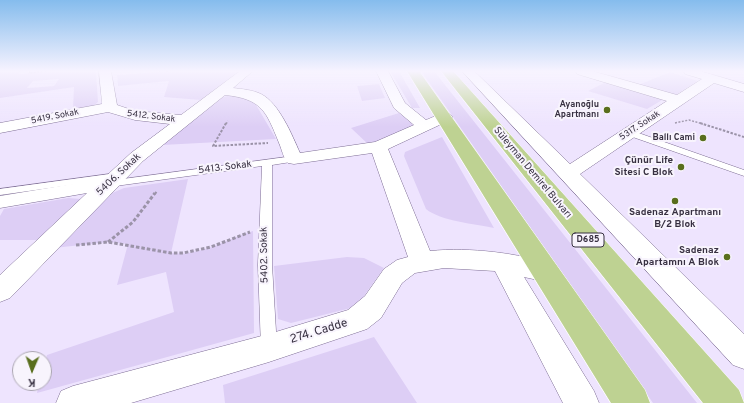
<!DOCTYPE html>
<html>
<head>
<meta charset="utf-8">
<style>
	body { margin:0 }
	#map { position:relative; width:744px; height:403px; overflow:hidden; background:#eee4fe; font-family:Overpass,sans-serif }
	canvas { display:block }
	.north { position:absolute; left:12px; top:351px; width:40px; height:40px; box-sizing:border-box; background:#f8f4fd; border:1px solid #aba6b2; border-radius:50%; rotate:182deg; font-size:11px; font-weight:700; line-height:16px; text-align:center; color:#373041 }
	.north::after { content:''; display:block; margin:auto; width:14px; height:18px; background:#596e1d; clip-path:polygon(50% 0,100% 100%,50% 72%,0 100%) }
</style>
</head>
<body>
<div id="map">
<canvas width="744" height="403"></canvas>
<div class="north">K</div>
</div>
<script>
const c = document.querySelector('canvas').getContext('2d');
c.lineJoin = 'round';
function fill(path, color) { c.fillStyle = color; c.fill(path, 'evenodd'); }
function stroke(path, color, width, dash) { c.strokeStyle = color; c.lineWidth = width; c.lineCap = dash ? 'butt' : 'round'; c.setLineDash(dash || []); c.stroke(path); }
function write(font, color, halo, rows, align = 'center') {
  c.font = font + ' Overpass,sans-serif'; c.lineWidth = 4; c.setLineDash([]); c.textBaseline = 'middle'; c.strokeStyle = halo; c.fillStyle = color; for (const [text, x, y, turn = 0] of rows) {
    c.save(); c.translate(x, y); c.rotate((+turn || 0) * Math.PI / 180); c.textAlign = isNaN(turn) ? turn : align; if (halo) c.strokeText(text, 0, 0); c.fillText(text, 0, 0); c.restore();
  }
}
fill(new Path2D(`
	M0,71H20L19,74L29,73L30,71H96L98,102L93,106L73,109L74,87L0,98ZM59,79L54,86L27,88L33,81Z
	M170,71H240L201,100L164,97L169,81L118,86L117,75Z
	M390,71H399L420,108H412Z
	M421,71H434L697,403H653Z
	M670,72L698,81L674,96L638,85Z
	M608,81L664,99L647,109L588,91Z
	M379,84L385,98L362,101L357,86Z
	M231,95L245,98L255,103L276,139L162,145L220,98Z
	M399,113L410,120L413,126L369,145L351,128Z
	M442,137L494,228C476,224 440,221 426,209L404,156L405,152Z
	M188,179L171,253C199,257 227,239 253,231L254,333L37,393L39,383H44V366L47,355L174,312L166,272L117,285L128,244L108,242L54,248L110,194L124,188Z
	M68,198L81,199L41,240H0V216L4,209Z
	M347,257L364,258L384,268L361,300L351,308L291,323L278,319L274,266Z
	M374,337L417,403H225L223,385Z`), '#ddcef5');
const service = new Path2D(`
	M630,130L744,170V176L627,135V131Z
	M294,156L297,157L299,159L297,161L272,165V265L277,348L275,353L269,355L263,353L261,348L258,265L262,166L108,187L103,184L108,181Z
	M117,173L122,176L121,178L0,195V189Z`);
const minor = new Path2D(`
	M99,71H111L117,105L135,111L181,115L240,71H253L233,88C242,89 253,90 261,94C279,103 292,135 300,153L375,142L414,125L394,108L376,71H388L405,103L426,120L445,112L450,114L453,117L450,120L388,149L430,251C471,247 517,253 556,265L560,272L556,279L547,282L524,277L594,391L599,403H563L495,271L444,268L415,273L402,283L381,318L367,329L269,362L131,403H56L61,391L73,386L269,334L348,310L365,296L384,269L397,260L408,257L372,153L294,164L288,163C283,157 282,150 279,143C266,110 261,99 225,95L143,161L10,298L0,302V275L87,193L0,208V196L103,179L131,153L170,124L135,120L108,112L0,133V123L102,104Z
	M462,71H474L570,164L667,101L577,74L575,71H592L677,95L702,79L685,74L683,71H700L744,84V92L714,83L580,174L744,334V369L733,365Z`);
const trunk = new Path2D(`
	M407,71H419L645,390L650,403H611Z
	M441,71H453L739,390L744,403H703Z`);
stroke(service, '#7d6d94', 1);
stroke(minor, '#7d6d94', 1);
stroke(trunk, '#fff', 1);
stroke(new Path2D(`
	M30,71L29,73L46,71
	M675,123L689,120L703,124
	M226,124L228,121`), '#9b93a8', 1.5, [2, 1.5]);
stroke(new Path2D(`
	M226,123L213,146L268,143
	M700,123L744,137
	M155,194L157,191`), '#9b93a8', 2, [2.5, 1.5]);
stroke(new Path2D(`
	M108,242L133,222L155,193
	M76,245L108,242L171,253H183L211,247L250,232`), '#9b93a8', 3, [3.5, 2]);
fill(service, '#fff');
fill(minor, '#fff');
fill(trunk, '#bed292');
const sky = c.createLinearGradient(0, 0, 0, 127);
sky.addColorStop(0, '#85bced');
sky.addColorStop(0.56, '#f7f3ff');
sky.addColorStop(1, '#f7f3ff00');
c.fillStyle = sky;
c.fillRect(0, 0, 744, 127);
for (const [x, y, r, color] of [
	[607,110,4,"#596e1d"],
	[703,138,4,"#596e1d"],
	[681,167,4,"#596e1d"],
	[675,201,4,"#596e1d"],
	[727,257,4,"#596e1d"]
]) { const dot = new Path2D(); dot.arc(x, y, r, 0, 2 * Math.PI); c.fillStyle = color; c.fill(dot); stroke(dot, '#f8f4fd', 1.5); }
write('bold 9px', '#373041', '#f8f4fd', [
	["Ayanoğlu",599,105],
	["Apartmanı",599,115],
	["Ballı Cami",695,138]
], 'right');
write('9px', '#373041', '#f8f4fd', [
	["5419. Sokak",55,117,-11],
	["5412. Sokak",151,117,7],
	["5317. Sokak",640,126,-33]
]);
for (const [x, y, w] of [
	[588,240,32]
]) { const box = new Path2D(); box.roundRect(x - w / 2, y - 7, w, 14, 3); c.fillStyle = '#f8f4fd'; c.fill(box); stroke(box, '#373041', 1); }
write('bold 9px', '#373041', null, [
	["D685",588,240]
]);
write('bold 10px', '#373041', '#f8f4fd', [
	["Çünür Life",673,161],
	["Sitesi C Blok",673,173],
	["Sadenaz Apartmanı",675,213,"center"],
	["B/2 Blok",675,225,"center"],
	["Sadenaz",719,251],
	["Apartamnı A Blok",719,263]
], 'right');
write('10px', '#373041', '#f8f4fd', [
	["5413. Sokak",225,168,-7],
	["Süleyman Demirel Bulvarı",532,173,50],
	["5406. Sokak",119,175,-43],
	["5402. Sokak",265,255,-91]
]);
write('12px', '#373041', '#f8f4fd', [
	["274. Cadde",319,332,-17]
]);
</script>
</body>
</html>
